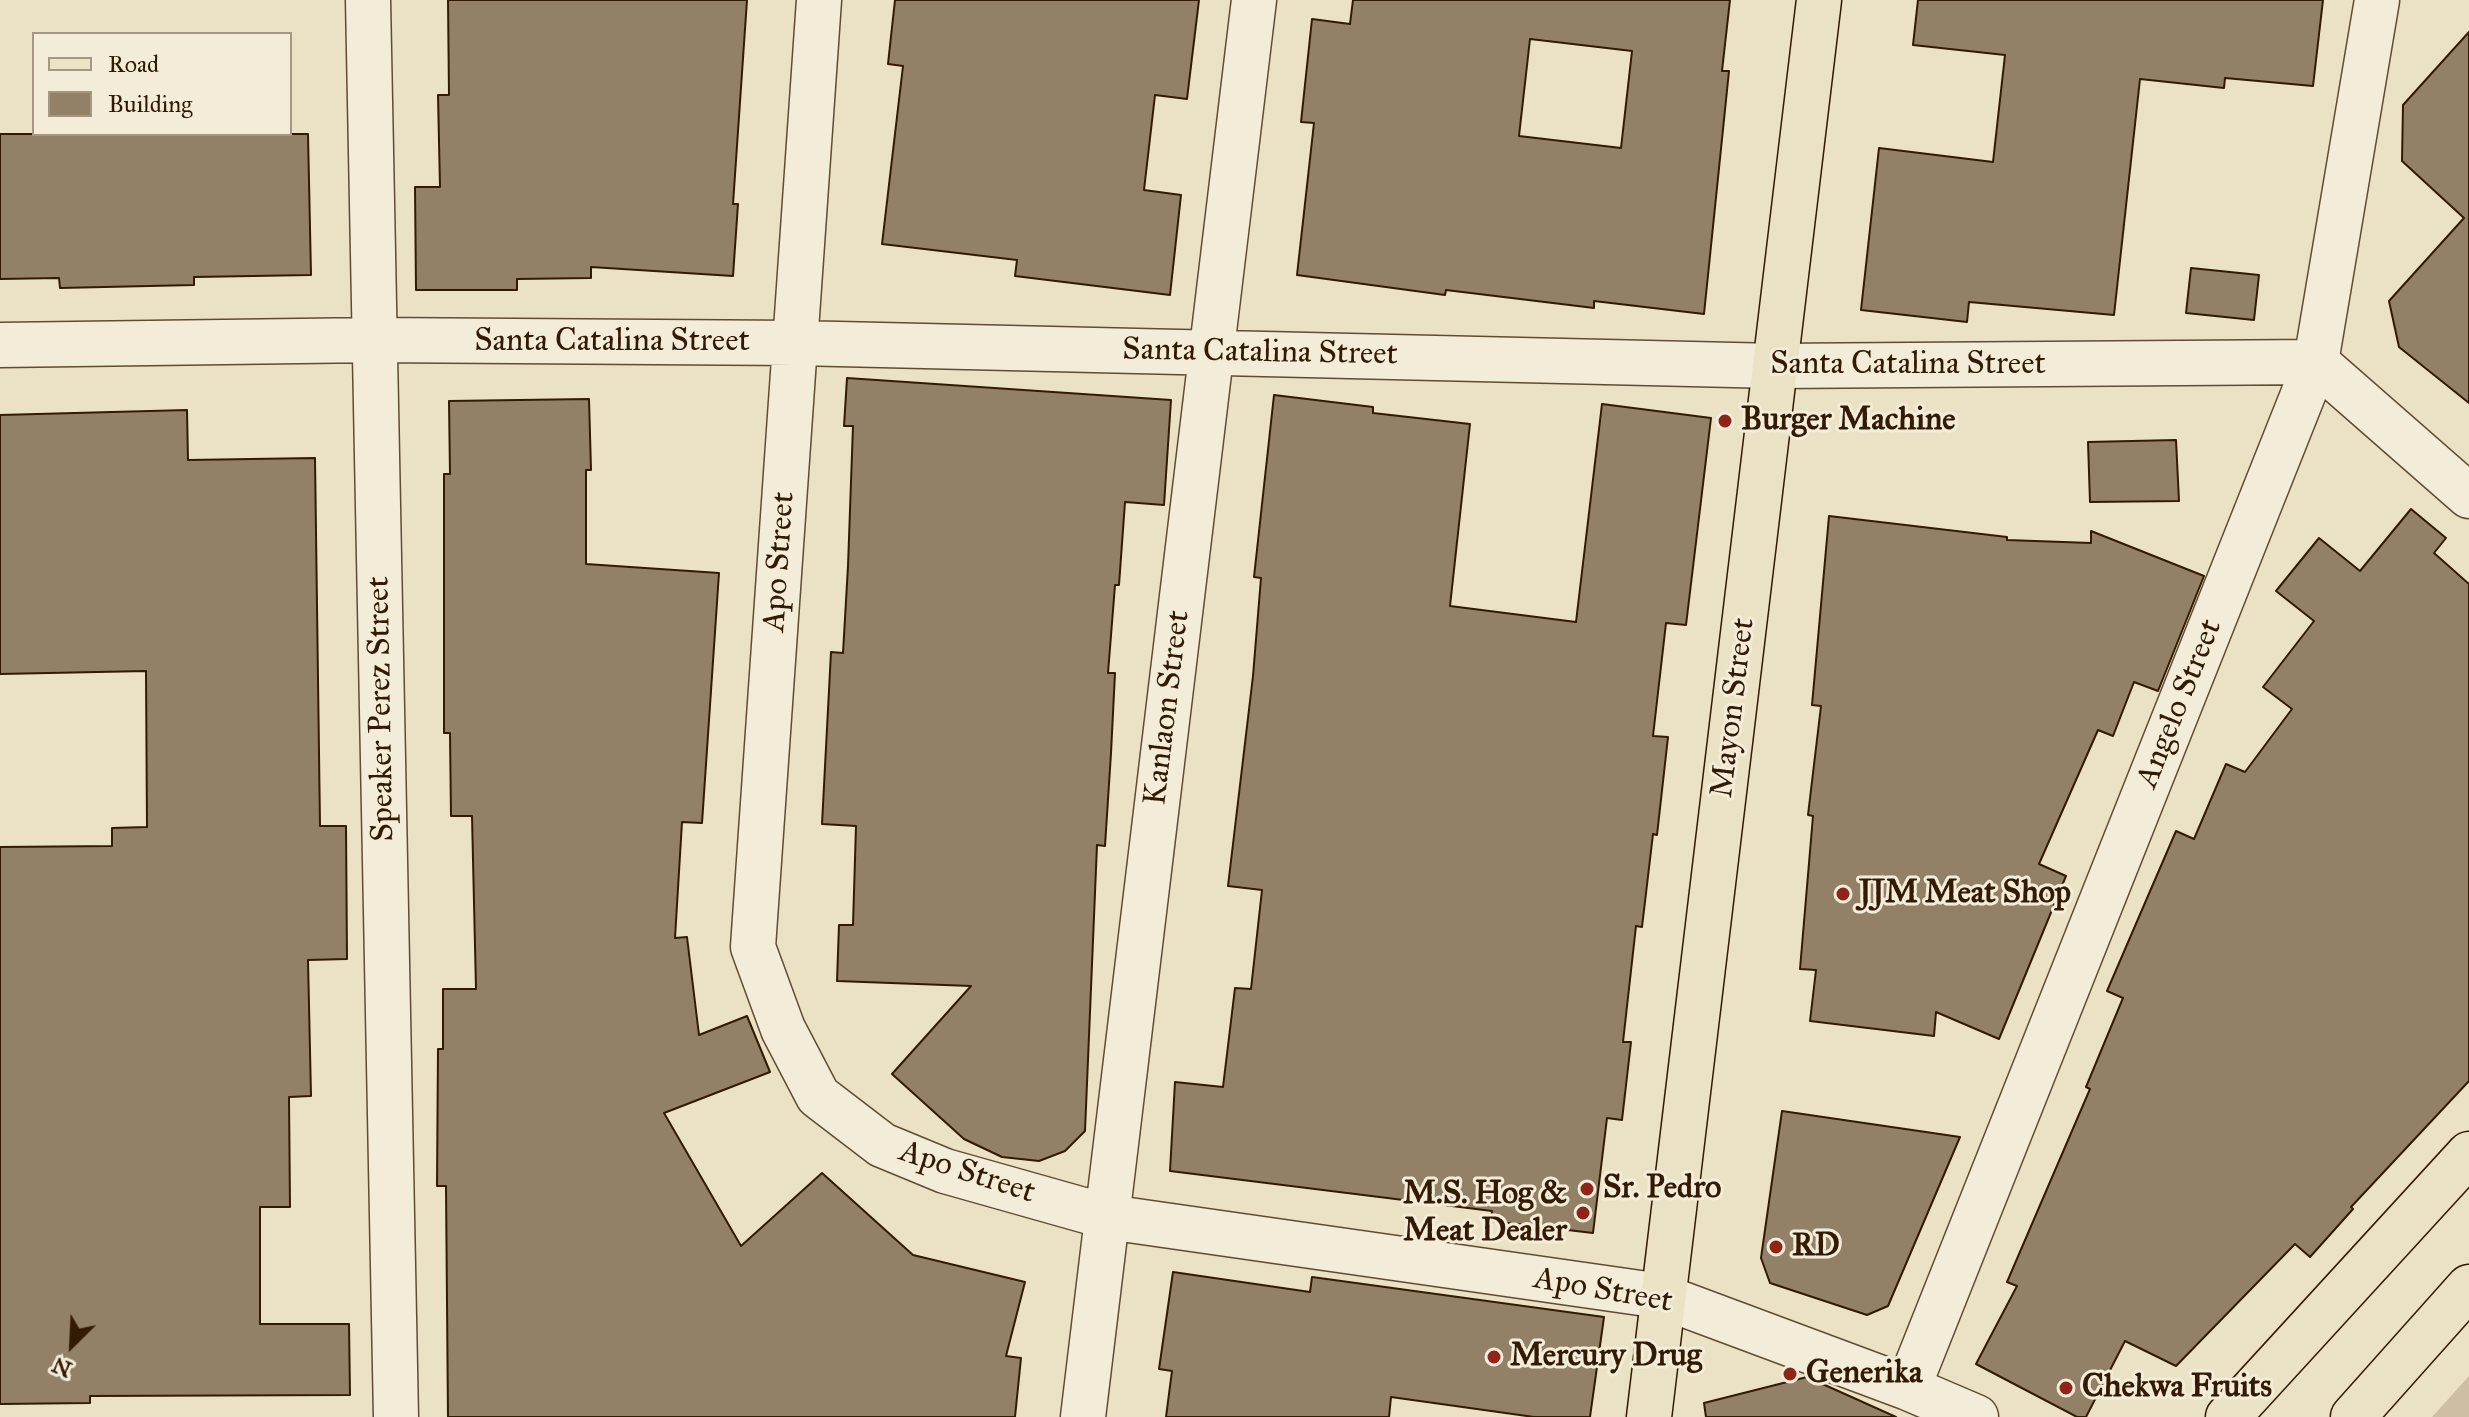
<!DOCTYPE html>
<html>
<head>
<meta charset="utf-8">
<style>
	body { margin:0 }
	#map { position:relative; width:2469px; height:1417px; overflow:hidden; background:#ebe1c4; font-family:"IM FELL Great Primer",serif }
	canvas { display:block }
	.legend { position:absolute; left:32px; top:32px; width:260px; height:104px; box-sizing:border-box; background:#f2ecd9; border:2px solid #a59883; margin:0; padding:10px 14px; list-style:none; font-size:24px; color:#321a03 }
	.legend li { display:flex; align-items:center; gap:16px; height:40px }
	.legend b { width:40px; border:2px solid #a59883 }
	.north { position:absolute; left:32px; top:1305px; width:80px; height:80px; -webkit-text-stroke:6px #f2ecd9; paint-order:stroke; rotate:204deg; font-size:22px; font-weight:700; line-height:32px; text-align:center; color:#321a03 }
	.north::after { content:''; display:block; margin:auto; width:28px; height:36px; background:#321a03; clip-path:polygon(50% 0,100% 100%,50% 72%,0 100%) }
</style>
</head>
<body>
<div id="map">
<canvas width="2469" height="1417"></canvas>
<ul class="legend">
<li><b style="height:10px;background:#ebe1c4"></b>Road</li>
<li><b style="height:22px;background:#928167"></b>Building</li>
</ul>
<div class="north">N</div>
</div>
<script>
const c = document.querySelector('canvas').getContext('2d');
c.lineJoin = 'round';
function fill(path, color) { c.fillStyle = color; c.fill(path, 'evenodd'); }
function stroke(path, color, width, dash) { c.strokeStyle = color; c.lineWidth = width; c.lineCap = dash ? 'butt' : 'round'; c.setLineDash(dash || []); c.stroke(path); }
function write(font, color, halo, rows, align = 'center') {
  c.font = font + ' "IM FELL Great Primer",serif'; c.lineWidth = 6; c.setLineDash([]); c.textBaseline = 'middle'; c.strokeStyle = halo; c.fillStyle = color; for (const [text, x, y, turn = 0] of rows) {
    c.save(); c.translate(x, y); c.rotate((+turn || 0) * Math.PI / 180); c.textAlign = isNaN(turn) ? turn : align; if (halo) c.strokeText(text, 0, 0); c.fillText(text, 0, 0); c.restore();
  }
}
fill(new Path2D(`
	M2469,1376V1417H2432Z`), '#ccbfa3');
const building = new Path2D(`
	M448,0H747L733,204H738L733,276L591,267V278L517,279V290H416L415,187H440L438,95H449Z
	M895,0H1199L1187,99L1155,95L1144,190L1181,195L1170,295L1015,276L1017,260L882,244L903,66L888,64Z
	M1353,0H1730L1722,71H1729L1704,314L1594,301V308L1446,290L1445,295L1297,275L1314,123L1301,122L1312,19L1350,24ZM1530,39L1632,51L1621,148L1519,136Z
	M1918,0H2323L2313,86L2225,78L2224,88L2140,79L2114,315L1969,302L1967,322L1861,310L1879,148L1993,162L2005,55L1913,45Z
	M2469,32V403L2399,347L2389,301L2464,218L2402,161L2403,105Z
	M0,134H308L311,275L194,277V285L60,288L59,278L0,279Z
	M2191,268L2259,275L2254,320L2186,313Z
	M847,378L1171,400L1164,505L1125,502L1119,585H1115L1108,673H1115L1111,753L1105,846L1097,845L1085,1131L1065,1151L1039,1161L1002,1157L964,1139L892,1074L971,986L837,981L839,925H853L856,826L822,824L831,652L843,653L848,566L853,426H844Z
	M1274,395L1373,407V413L1470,424L1450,606L1576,622L1602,404L1711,418L1686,625L1666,623L1653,736L1668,737L1657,835L1653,834L1642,927L1636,926L1623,1042H1631L1622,1120L1607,1118L1593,1233L1491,1221L1492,1211L1170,1171L1175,1082L1223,1087L1235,988L1251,989L1262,890L1228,886L1253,676L1261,578L1254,577Z
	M589,399L591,470H586V564L719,573L702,823L682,822L675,938L687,937L699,1035L747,1016L770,1072L664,1113L741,1246L822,1173L913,1255L1025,1282L1006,1356L1021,1358L1015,1417H448L446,1186H437L438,1049H443V989H476L472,816H451L450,733H444V474H450L449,401Z
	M187,410L188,460L315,458L320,826H346L347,959L308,960L311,1096L289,1097L290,1207H260V1324H349L350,1395L90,1396V1403L0,1404V847L112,846V828L147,827L146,671L0,674V415Z
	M2176,440L2179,501L2090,502L2088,442Z
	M2411,509L2446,538L2434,553L2469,584V1081L2351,1207L2353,1209L2310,1257L2295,1244L2176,1366L2125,1341L2086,1417H2077L1976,1364L2017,1286L2007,1282L2090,1089L2086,1087L2123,998L2107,991L2176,831L2194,839L2226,764L2245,772L2292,709L2263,687L2314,621L2276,591L2319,538L2360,571Z
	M1829,516L2007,537V540L2091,543V531L2204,576L2158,691L2134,682L2113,736L2098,730L2039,864L2066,876L1999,1039L1936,1012L1934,1036L1810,1021L1816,970L1800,969L1813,816L1808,815L1821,706L1812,705Z
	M1782,1111L1960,1137L1888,1306L1867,1315L1770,1283L1761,1258Z
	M1173,1272L1310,1292L1312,1277L1604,1317L1590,1417H1534L1391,1397L1389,1417H1166L1172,1371L1159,1369Z
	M1807,1377L1896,1417H1706L1704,1403Z`);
fill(building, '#928167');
stroke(building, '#321a03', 2);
const minor = new Path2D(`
	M368,0L396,1417
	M819,0L753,947L783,1029L818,1096L882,1145L945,1171L1108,1217L1661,1296L1908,1388L1976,1417
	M0,345L374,340L796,343L1776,366L2316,362L2469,496
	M1908,1388L2316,362L2377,0
	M1083,1417L1254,0`);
const major = new Path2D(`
	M1649,1417L1819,0
	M2228,1417L2469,1154
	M2353,1417L2469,1287`);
stroke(minor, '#604c33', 47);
stroke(major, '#321a03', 47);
stroke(minor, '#f2ecd9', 44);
stroke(major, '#ebe1c4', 44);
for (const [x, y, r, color] of [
	[1725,421,8,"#8f2418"],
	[1843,894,8,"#8f2418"],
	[1587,1189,8,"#8f2418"],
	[1583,1213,8,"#8f2418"],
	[1776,1247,8,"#8f2418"],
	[1494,1357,8,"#8f2418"],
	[1790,1374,8,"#8f2418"],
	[2066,1388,8,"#8f2418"]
]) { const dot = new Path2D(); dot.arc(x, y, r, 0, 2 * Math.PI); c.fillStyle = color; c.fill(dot); stroke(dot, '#f2ecd9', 3); }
write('32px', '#321a03', '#f2ecd9', [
	["Santa Catalina Street",612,342],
	["Santa Catalina Street",1260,353,1],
	["Santa Catalina Street",1908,365],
	["Apo Street",780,562,-86],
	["Angelo Street",2180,704,-68],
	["Kanlaon Street",1168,708,-83],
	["Mayon Street",1734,708,-83],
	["Speaker Perez Street",382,709,-91],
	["Apo Street",967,1173,18],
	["Apo Street",1603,1291,10]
]);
write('bold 32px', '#321a03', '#f2ecd9', [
	["Burger Machine",1741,421],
	["JJM Meat Shop",1859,894],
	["Sr. Pedro",1603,1189],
	["M.S. Hog &",1567,1195,"right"],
	["Meat Dealer",1567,1232,"right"],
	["RD",1792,1247],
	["Mercury Drug",1510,1357],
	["Generika",1806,1374],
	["Chekwa Fruits",2082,1388]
], 'left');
</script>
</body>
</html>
